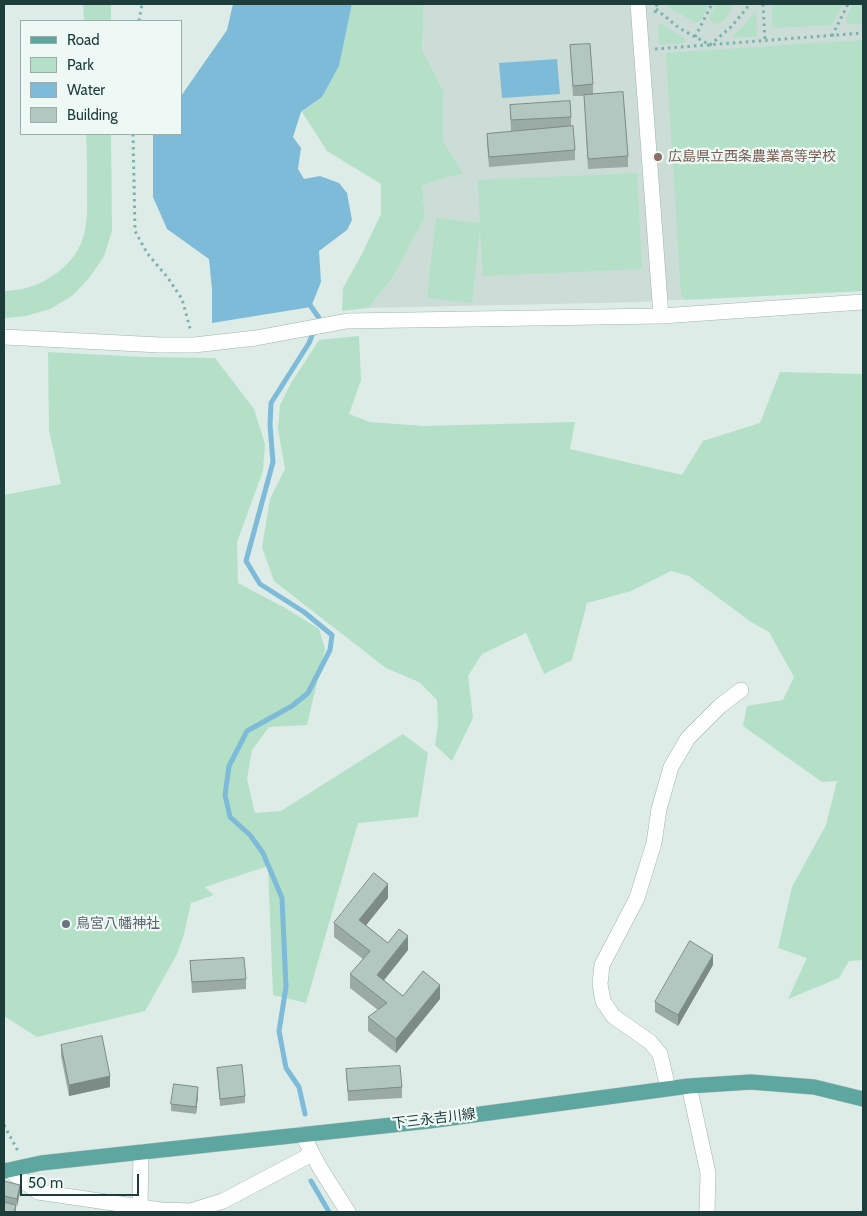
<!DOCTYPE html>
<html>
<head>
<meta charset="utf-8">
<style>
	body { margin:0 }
	#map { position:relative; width:867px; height:1216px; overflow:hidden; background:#deece8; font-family:Cabin,sans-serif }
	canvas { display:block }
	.frame { position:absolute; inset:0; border:5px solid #1d3d3a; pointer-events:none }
	.legend { position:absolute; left:20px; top:20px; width:162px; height:115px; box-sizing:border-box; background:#eef8f5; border:1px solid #9aadaa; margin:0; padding:6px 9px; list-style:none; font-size:15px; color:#1d3d3a }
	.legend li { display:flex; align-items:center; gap:10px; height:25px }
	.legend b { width:25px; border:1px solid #9aadaa }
	.scale { position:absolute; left:20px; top:1174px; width:119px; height:22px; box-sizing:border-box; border:2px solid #1d3d3a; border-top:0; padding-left:6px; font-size:15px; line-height:18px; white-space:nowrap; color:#1d3d3a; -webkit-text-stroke:4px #eef8f5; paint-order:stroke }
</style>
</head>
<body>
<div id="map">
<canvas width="867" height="1216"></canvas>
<div class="frame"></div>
<ul class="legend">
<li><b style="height:6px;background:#5da7a0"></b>Road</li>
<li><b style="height:14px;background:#b3e0c7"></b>Park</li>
<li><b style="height:14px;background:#7ebbd8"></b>Water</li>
<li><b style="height:14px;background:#b3c7c1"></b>Building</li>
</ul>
<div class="scale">50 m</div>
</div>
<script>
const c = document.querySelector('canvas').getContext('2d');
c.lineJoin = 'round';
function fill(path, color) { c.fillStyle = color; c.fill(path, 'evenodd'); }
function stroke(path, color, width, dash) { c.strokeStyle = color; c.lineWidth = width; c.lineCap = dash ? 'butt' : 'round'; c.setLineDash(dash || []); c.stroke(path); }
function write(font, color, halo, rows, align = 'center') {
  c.font = font + ' Cabin,"Noto Sans JP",sans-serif'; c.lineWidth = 4.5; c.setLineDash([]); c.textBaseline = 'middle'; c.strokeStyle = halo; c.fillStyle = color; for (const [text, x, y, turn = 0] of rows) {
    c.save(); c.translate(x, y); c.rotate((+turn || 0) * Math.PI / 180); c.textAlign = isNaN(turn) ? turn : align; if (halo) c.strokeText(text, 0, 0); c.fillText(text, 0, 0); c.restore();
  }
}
fill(new Path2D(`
	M424,4H863V289L642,302L368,308L393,277L425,217L422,186L446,177L462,174L443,141V90L422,50Z`), '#ccdcd7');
fill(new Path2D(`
	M83,4H111V21H84Z
	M352,4H424L422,50L443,90V141L463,174L446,177L422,186L425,217L393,277L368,308L342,311L343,288L362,254L381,214V184L327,151L302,112L322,97L339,66Z
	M667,4H709L701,20L696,23L667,6Z
	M716,4H731L732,8C727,15 724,24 714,24L709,18Z
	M772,4H843L833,23L829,25L776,28L772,26Z
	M853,4H863V24H849L846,22L848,13Z
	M756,11L757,35L756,37H732L744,26Z
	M660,23L684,39L686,41L684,43L659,45L658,27Z
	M863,40V291L685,300L681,293L666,53Z
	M86,134H111L112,231L104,256L90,277L72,296L50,309L26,316L4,318V291C20,291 37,286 51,277C87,253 88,228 87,187C87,169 87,152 86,134Z
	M637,173L642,269L483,276L480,228L472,303L427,298L436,218L480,223L478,180Z
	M359,336L361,380L349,414L370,422L424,426L575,422L570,449L682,475L703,441L760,423L780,372L863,374V960L849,961L839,978L788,999L807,958L778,948L792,887L826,825L837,781L822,782L743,726L747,706L783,700L794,677L769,632L751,622L689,576L671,571L631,591L587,603L572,660L544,674L526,633L482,654L468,676L473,718L452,761L435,745L438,725L437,700L419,682L386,668L274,581L262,547L270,499L285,469L278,429L280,405L291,383L319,340Z
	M48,352L143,357L215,358L254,409L265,444L263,471L237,542L238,583L287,609L319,629L325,649L307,725L269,727L252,750L247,779L255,813L281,811L403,734L428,753L418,817L358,823L306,1003L273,995L268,866L205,887L214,895L191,903L184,934L177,954L145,1011L37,1037L4,1016V495L61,484L49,430Z`), '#b3e0c7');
fill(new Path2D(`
	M233,4H352L339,66L322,97L301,112L293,137L301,148L298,169L304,179L320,176L339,183L347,193L352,220L347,230L319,251L321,282L311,307L212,323V289L209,259L167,229L153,197V134H181V96L227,30Z
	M557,59L560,94L502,98L499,63Z`), '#7ebbd8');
stroke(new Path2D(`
	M305,1114L299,1087L286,1068L279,1031L286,987L282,898L263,853L250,835L230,817L225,795L229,766L247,731L292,706L308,693L330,650L332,635L304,612L260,584L246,561L273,462L270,425L271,403L309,343L319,318L308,302
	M311,1181L329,1212`), '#7ebbd8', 5);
const minor = new Path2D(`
	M638,4L661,316
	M4,337L160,345H194L256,338L347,321L661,316L863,302
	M689,1086L708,1173L707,1212
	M668,1088L660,1054L650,1042L613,1016L603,1001L600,984L602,965L637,898L654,843L659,809L671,767L688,738L720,706L741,690
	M302,1134L320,1168L348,1212
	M141,1152L140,1207L143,1212
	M9,1170L38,1192L161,1210L191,1211L223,1201L312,1154`);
const major = new Path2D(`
	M4,1171L41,1163L429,1121L689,1086L751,1082L814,1087L863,1099`);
stroke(minor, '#a0b4b0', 16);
stroke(major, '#c0c9c8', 16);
stroke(new Path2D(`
	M763,4L765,41
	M656,9L679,28L710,45L732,26L750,4
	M655,13L657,4
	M139,21L142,4
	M832,36L848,4
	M695,37L712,4
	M655,49L863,33
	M133,134L135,231L147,253L168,278L182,299L191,332
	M4,1125L19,1153`), '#7ab3ab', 3, [2.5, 4]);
stroke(minor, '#fff', 15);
stroke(major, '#5da7a0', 15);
fill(new Path2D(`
	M570,45L593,84V94L628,156V167L588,169L584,96H573Z
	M510,105L571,117V127L575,150V160L489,167L487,144V134L535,130L511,131Z
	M388,898L366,925L388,943L408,950L384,980L403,996L440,999L396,1053L368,1031V1017L378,1010L350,988V974L363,959L334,937V923Z
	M190,961L246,979V989L192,993Z
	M713,965L678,1026L655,1012V1002Z
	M61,1045L110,1087L69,1096L61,1056Z
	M217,1068L245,1096V1103L220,1106Z
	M346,1069L402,1087V1098L348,1101Z
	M198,1095L196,1114L171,1111V1104Z
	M4,1181L20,1192L16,1207V1212H4Z`), '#9aaba6');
fill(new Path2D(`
	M388,884V898L359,934V920Z
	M408,936V950L377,989V975Z
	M713,955V965L678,1026V1015Z
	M440,985V999L396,1053V1039Z
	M110,1076V1087L69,1096V1085Z
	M198,1087V1095L196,1114V1107Z
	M20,1185V1192L17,1207V1199Z`), '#7d8b87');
const building = new Path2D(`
	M590,44L593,84L573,86L570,45Z
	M623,92L628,156L588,159L584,95Z
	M570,101L571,117L511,120L510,105Z
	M573,126L575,150L489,157L487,134Z
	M374,873L388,884L359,920L388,943L399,929L408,936L377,975L403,996L423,971L440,985L396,1039L368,1017L387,1003L350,974L370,951L334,923Z
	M690,941L713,955L678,1015L655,1002Z
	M244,958L246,979L192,982L190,961Z
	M102,1036L110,1076L69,1085L61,1045Z
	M242,1065L245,1096L220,1099L217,1068Z
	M400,1066L402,1087L348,1091L346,1069Z
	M174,1084L198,1087L196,1107L171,1104Z
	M4,1181L20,1185L17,1199L4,1196Z
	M4,1202L16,1205L14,1212H4Z`);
fill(building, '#b3c7c1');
stroke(building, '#7d8b87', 1);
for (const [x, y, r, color] of [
	[658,157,5,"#8d6e63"],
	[66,924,5,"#6b7280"]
]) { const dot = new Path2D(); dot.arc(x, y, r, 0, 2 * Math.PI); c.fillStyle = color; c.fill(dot); stroke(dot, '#eef8f5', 2); }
write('14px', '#785e54', '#eef8f5', [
	["広島県立西条農業高等学校",668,157]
], 'left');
write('14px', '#5b616d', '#eef8f5', [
	["鳥宮八幡神社",76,924]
], 'left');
write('14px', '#1d3d3a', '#eef8f5', [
	["下三永吉川線",434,1119,-7]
]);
</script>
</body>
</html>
